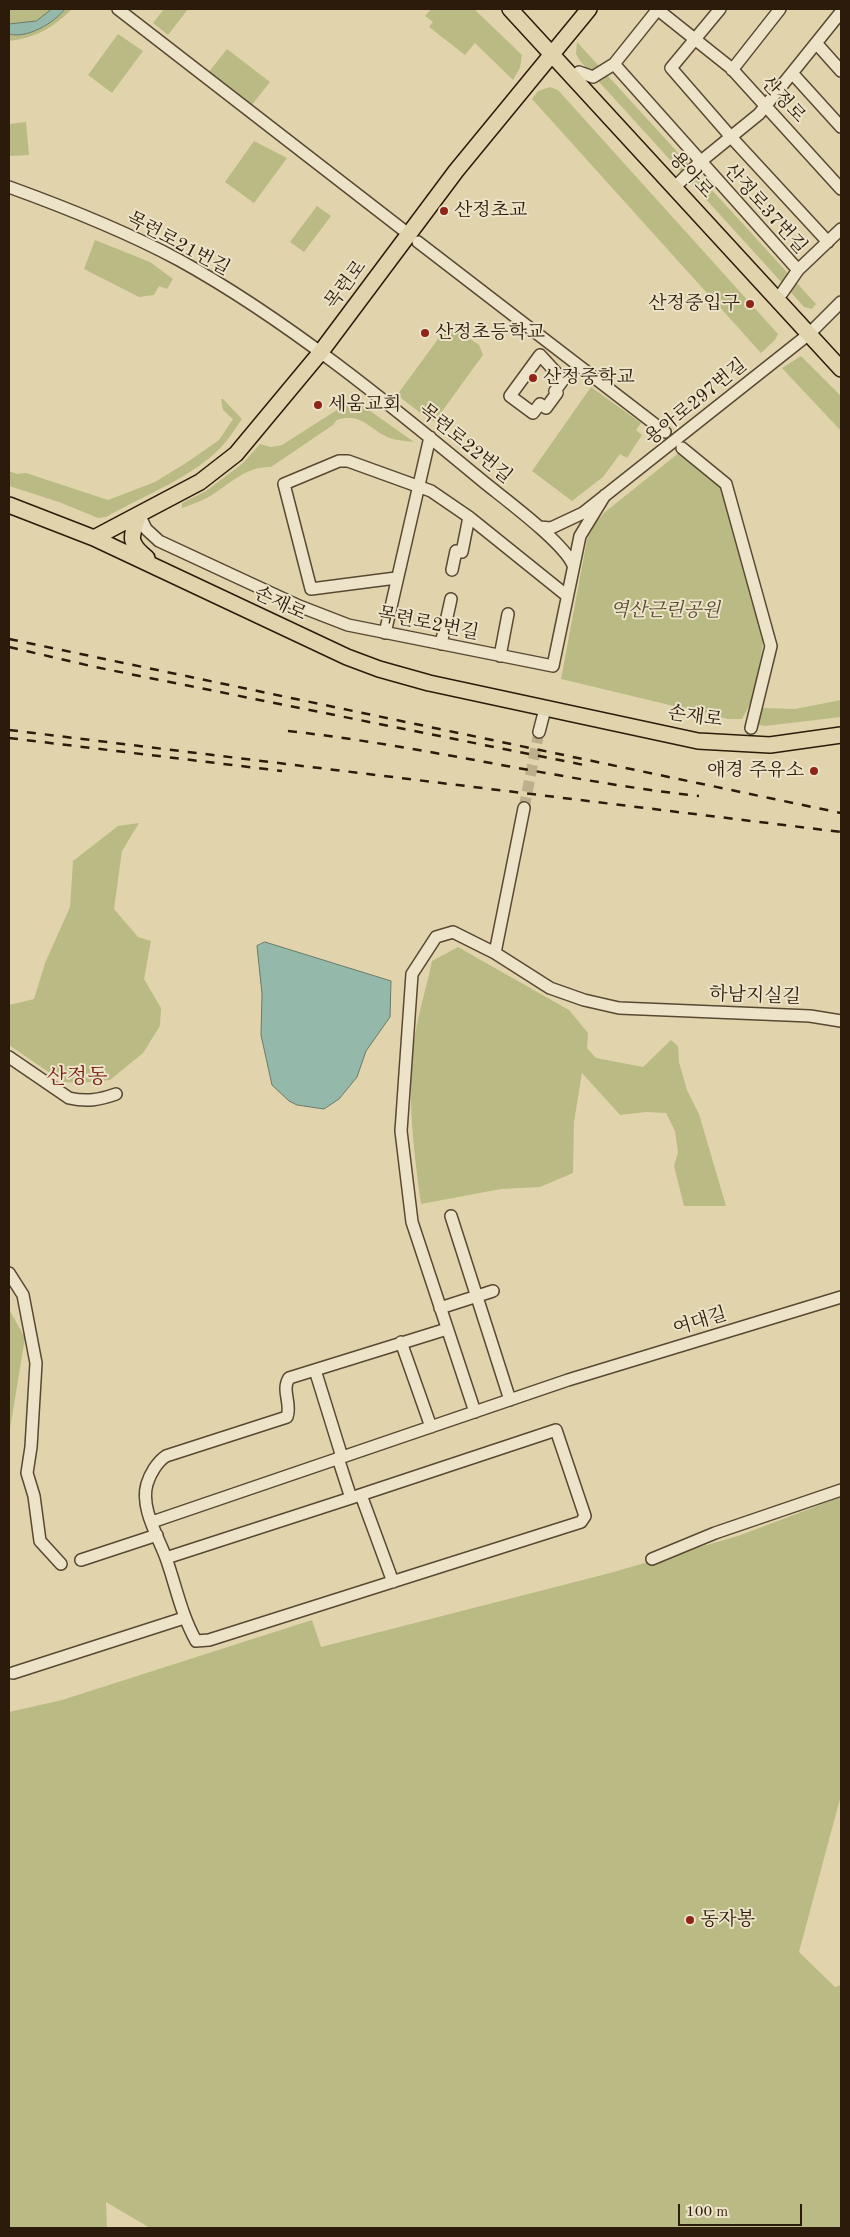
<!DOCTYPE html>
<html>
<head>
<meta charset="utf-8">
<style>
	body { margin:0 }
	#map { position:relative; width:850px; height:2237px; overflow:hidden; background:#e1d4ac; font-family:"Old Standard TT",serif }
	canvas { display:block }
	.frame { position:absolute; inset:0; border:10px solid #2c1a0a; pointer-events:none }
	.scale { position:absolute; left:678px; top:2204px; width:124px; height:22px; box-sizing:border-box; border:2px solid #2c1a0a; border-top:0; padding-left:6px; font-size:15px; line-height:18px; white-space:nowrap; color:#2c1a0a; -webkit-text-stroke:4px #ece3c9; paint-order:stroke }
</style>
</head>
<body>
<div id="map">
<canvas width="850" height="2237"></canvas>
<div class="frame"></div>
<div class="scale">100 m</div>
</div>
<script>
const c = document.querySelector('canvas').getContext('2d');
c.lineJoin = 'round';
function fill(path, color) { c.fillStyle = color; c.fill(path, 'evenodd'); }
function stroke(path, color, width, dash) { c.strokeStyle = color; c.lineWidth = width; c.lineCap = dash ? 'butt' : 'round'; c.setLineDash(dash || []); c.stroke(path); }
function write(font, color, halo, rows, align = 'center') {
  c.font = font + ' "Old Standard TT","Noto Serif KR",serif'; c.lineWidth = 4; c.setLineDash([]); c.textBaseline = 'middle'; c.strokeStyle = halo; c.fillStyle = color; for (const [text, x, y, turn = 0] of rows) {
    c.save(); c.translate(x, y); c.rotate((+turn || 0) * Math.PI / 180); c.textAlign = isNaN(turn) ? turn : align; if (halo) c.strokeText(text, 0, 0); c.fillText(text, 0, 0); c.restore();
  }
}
fill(new Path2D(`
	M9,9H52L36,21L9,24Z
	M65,9H72C53,28 35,38 9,41V34C27,39 54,23 65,9Z
	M164,9H188L168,35L153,23Z
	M431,9H474L522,55L520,68L513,80L475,43L465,55L429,27L433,22L425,16Z
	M118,34L143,51L112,93L88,75Z
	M577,42L816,304L812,309L804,307L580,61L576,54Z
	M227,49L270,82L251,106L208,73Z
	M550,87L558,90L778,334L775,340L761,353L532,99L538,91Z
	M26,122L29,155L9,156V124Z
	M254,141L287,158L254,203L225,182Z
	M317,206L331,216L304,252L290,242Z
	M95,240L150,262L173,279L167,289L159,286L154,295L139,297L84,269Z
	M449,324L479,345L483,355L435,421H431L397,395Z
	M801,356L841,396V431L782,368Z
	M591,387L641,423L636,430L642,435L627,458L620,454L603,477L572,501L532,471Z
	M221,399H223L242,419C236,427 231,436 224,444C195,477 144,495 106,517L98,518L59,502L9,486V471L17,474L26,473L108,500L155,482L189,461L219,440L233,419L223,410Z
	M351,401L359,403L414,442C405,441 394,440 387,437C367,427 361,413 337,420L333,425L271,467C248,466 233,481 215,493C205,500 193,504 182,508V503L206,491L226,476L243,463L260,444L271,447L282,445Z
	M680,452L722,487L764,636L755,695L742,719H728L561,679L587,540L596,522L605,512Z
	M841,700V717L765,726L759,725L756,722L762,708L795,709Z
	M139,823L122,851L114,909L138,937L151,941L144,979L161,1008L160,1026L143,1053L110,1080L80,1083L63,1082L9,1045V1005L34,999L45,963L70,907L73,861L118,826Z
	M458,947L569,1010L588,1033L587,1048L596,1058L643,1067L671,1040L678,1046L679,1062L687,1090L699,1114L726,1206H684L674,1166L678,1152L675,1131L666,1113L646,1112L620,1115L582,1073L574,1122L573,1173L540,1187L501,1189L421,1204C413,1145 405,1083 417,1024C421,1003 428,982 432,961Z
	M9,1309L25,1338L9,1435Z
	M841,1497V1795L799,1952L835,1987L841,1985V2228H150L106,2202L107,2228H9V1712L62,1700L312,1620L321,1647L610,1573L738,1536Z`), '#babb84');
const water = new Path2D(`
	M52,9H65C54,23 27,39 9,34V24L36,21Z
	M265,942L391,981L390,1017L366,1051L357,1077L339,1099L324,1109L297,1105L289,1101L272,1085L261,1035L262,994L257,946Z`);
fill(water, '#94b8aa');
stroke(water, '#6a796a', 1);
stroke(new Path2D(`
	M524,808L539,732`), '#bdaf8c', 11, [11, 5.5]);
const minor = new Path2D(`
	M118,9L402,229
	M657,9L731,68L841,189
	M658,9L614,64L798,270
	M720,9L671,68L731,137L828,242
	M816,43L841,71
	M732,70L780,9
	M579,72L593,77L614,64
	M792,73L841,127
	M680,182L700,162L759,114L841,12
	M9,187C67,208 125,231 179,260C286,319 391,405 485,483C506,500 564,543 573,565
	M418,242L665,432
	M782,293L798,270L841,229
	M540,355L563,380L555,391L557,393L546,408L540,404L533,413L510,396Z
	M682,448L726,484L771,646L751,728
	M139,514L146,529L159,541L299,606L348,625L553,666L580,536L605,495
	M539,527L551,528L583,513L809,334L841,302
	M452,570L456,551L462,552L469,517
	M311,589L284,484L339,461H348L431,491L469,517L566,595
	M311,589L396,578
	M385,633L430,437
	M441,644L451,599
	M500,656L508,614
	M539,732L545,709
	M495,953L524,808
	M9,1057L69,1098C87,1102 99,1100 116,1094
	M451,1216L510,1400
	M9,1273L23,1295L36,1363L31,1447L27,1473L34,1496L40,1541L61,1564
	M440,1308L493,1291
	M401,1342L431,1427
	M315,1370L342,1457
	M475,1412L412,1222L401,1131L412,974L436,937L453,932L495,953L550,988L584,1000L619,1008L810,1016L841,1021
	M338,1458L351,1498L556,1430L585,1516L581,1522L209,1640L196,1641C181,1614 176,1586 166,1558C158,1536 140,1508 147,1484C150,1474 157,1462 166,1456L287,1417C292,1403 281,1391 289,1378L447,1329
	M361,1495L393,1582
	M152,1522L568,1380L841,1297
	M166,1558L351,1498
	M652,1559L715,1533L841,1490
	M81,1560L157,1535
	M13,1673L184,1618`);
const major = new Path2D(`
	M510,9L841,369
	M9,505L94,538L347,657L379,669L429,683L698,741L770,745L841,735
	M139,514C131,537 127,542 147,558
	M94,538L200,482L236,454L320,353L456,171L589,9`);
stroke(minor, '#594832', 14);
stroke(major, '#2c1a0a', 18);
stroke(minor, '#ece3c9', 11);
stroke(major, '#e1d4ac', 15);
stroke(new Path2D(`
	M9,639L841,813
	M9,647L95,667L584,765
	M9,730L841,832
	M288,731C426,746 561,781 699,796
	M9,738L282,771`), '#2c1a0a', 2.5, [9, 9]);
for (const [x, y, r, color] of [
	[444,211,5,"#8f2418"],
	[750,304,5,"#8f2418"],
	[425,333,5,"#8f2418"],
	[533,378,5,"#8f2418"],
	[318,405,5,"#8f2418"],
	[814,771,5,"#8f2418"],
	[690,1920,5,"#8f2418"]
]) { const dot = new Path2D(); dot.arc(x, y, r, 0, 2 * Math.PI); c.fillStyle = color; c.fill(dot); stroke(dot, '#ece3c9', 2); }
write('19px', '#2c1a0a', '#ece3c9', [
	["산정로",783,100,47],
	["용아로",691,175,48],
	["산정로37번길",765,209,48],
	["목련로21번길",178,244,28],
	["목련로",346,285,-53],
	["용아로297번길",696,402,-39],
	["목련로22번길",465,444,39],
	["손재로",280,604,25],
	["목련로2번길",428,624,11],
	["손재로",695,717,8],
	["하남지실길",755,996,2],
	["여대길",700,1322,-17]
]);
write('19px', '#2c1a0a', '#ece3c9', [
	["산정초교",454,211],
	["산정중입구",740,304,"right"],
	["산정초등학교",435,333],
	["산정중학교",543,378],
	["세움교회",328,405],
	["애경 주유소",804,771,"right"],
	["동자봉",700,1920]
], 'left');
write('italic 19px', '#574a2f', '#ece3c9', [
	["역산근린공원",665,611]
]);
write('21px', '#7a1f14', '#ece3c9', [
	["산정동",77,1077]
]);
</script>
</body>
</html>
